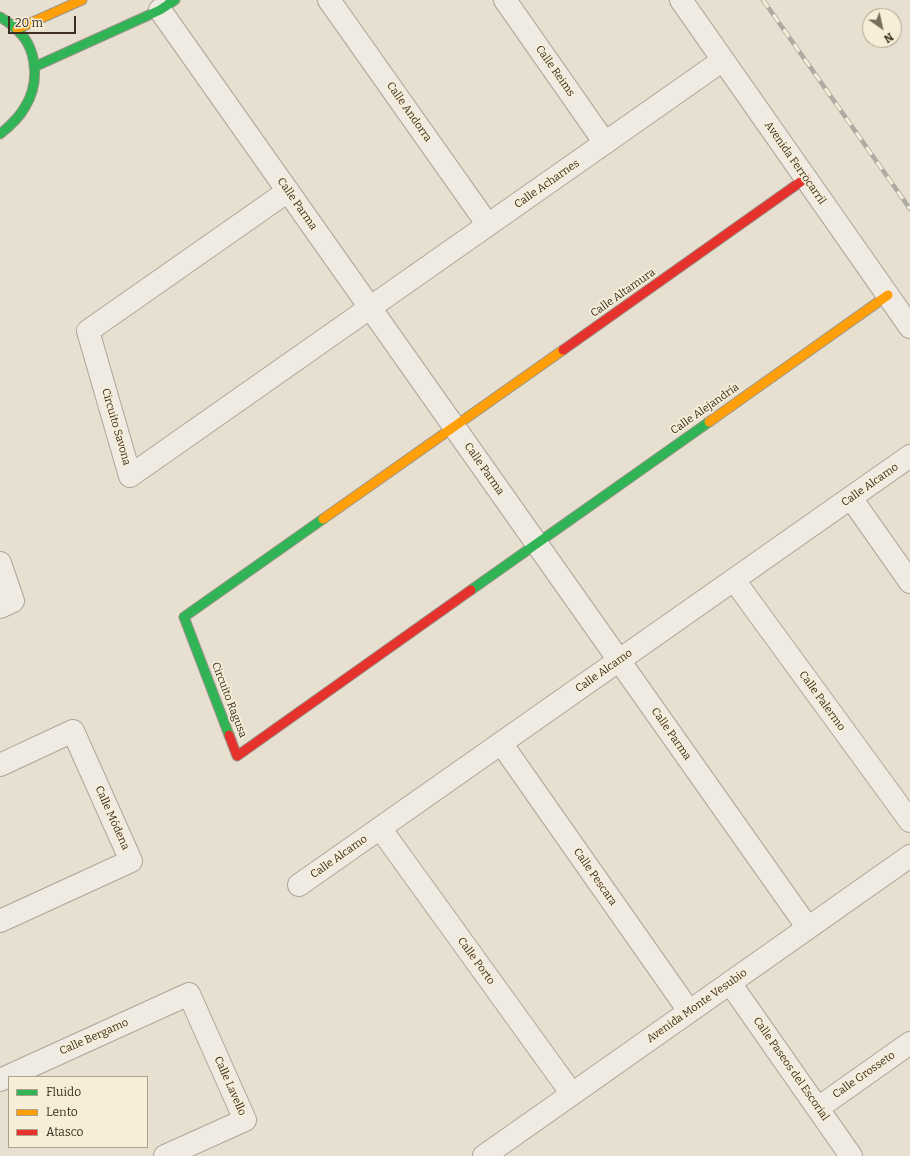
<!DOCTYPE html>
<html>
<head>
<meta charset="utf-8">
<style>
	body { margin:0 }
	#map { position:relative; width:910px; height:1156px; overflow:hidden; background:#e7e0d1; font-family:Bitter,serif }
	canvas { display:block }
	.legend { position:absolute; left:8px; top:1076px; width:140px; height:72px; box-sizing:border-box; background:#f7eed8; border:1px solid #ada18e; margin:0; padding:5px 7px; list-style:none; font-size:12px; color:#3d2e20 }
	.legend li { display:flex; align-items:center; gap:8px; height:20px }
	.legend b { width:20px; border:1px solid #ada18e }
	.north { position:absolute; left:862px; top:8px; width:40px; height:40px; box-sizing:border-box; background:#f7eed8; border:1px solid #ada18e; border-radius:50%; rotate:146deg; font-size:11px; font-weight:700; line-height:16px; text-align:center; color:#3d2e20 }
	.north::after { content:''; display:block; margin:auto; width:14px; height:18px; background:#786c5e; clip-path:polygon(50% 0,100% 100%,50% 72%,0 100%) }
	.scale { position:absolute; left:8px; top:16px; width:68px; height:18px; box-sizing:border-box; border:2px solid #3d2e20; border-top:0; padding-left:5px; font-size:12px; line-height:14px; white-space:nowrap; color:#3d2e20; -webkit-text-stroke:3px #f7eed8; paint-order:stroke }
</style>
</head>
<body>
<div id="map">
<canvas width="910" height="1156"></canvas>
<ul class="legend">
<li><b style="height:5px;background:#30b455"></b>Fluido</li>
<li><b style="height:5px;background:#ff9f0a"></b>Lento</li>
<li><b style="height:5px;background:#e5322d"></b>Atasco</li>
</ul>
<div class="north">N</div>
<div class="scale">20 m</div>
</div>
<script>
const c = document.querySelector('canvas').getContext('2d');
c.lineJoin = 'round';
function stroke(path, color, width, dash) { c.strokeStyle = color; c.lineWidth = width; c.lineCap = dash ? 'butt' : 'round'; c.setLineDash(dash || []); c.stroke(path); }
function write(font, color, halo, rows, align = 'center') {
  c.font = font + ' Bitter,serif'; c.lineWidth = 3.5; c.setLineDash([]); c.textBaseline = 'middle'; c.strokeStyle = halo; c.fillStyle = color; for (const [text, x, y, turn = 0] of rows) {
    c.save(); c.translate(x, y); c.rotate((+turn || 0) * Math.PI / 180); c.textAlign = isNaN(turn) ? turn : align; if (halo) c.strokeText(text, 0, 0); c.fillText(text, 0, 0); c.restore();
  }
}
const street = new Path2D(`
	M329,0L488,225
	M505,0L605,143
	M681,0L910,327
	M160,10L808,928
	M288,191L88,331L130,476L723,60
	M851,498L910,582
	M0,563L13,601L0,607
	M734,580L910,821
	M501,743L689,1011
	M0,765L73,731L131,861L0,921
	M380,828L572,1094
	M299,885L910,456
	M730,983L851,1156
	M0,1080L189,994L245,1120L165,1156
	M818,1108L910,1043
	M484,1156L910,856`);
const fast = new Path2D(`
	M0,17C5,20 11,24 15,28C38,47 40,83 25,107C19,118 10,126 0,134
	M34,67L160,10L175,0
	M471,590L709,422
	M229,735L184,617L323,519`);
const slow = new Path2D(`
	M17,29L82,0
	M709,422L888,295
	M323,519L563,350`);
const jam = new Path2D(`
	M563,350L806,178
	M229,735L237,756L471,590`);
stroke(street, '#ada599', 24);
stroke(fast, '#9c958a', 11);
stroke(slow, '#9c958a', 11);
stroke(jam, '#9c958a', 11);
stroke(street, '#efebe3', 22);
stroke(fast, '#30b455', 9);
stroke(slow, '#ff9f0a', 9);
stroke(jam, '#e5322d', 9);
const rail = new Path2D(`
	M763,0L910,209`);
stroke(rail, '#afaaa2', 4.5);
stroke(rail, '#f7eed8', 3, [9]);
write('11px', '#3d2e20', '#f7eed8', [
	["Calle Reims",555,71,55],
	["Calle Andorra",409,112,55],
	["Avenida Ferrocarril",795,163,55],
	["Calle Acharnes",547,184,-35],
	["Calle Parma",297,204,55],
	["Calle Altamura",623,293,-35],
	["Calle Alejandría",705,409,-35],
	["Circuito Savona",116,427,74],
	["Calle Parma",484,469,55],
	["Calle Alcamo",870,485,-35],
	["Calle Alcamo",604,671,-35],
	["Circuito Ragusa",229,700,69],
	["Calle Palermo",822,701,54],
	["Calle Parma",671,734,55],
	["Calle Módena",112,818,66],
	["Calle Alcamo",339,857,-35],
	["Calle Pescara",595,877,55],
	["Calle Porto",476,961,54],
	["Avenida Monte Vesubio",697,1006,-35],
	["Calle Bergamo",94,1037,-24],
	["Calle Paseos del Escorial",791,1069,55],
	["Calle Grosseto",864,1075,-35],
	["Calle Lavello",230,1086,66]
]);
</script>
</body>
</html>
